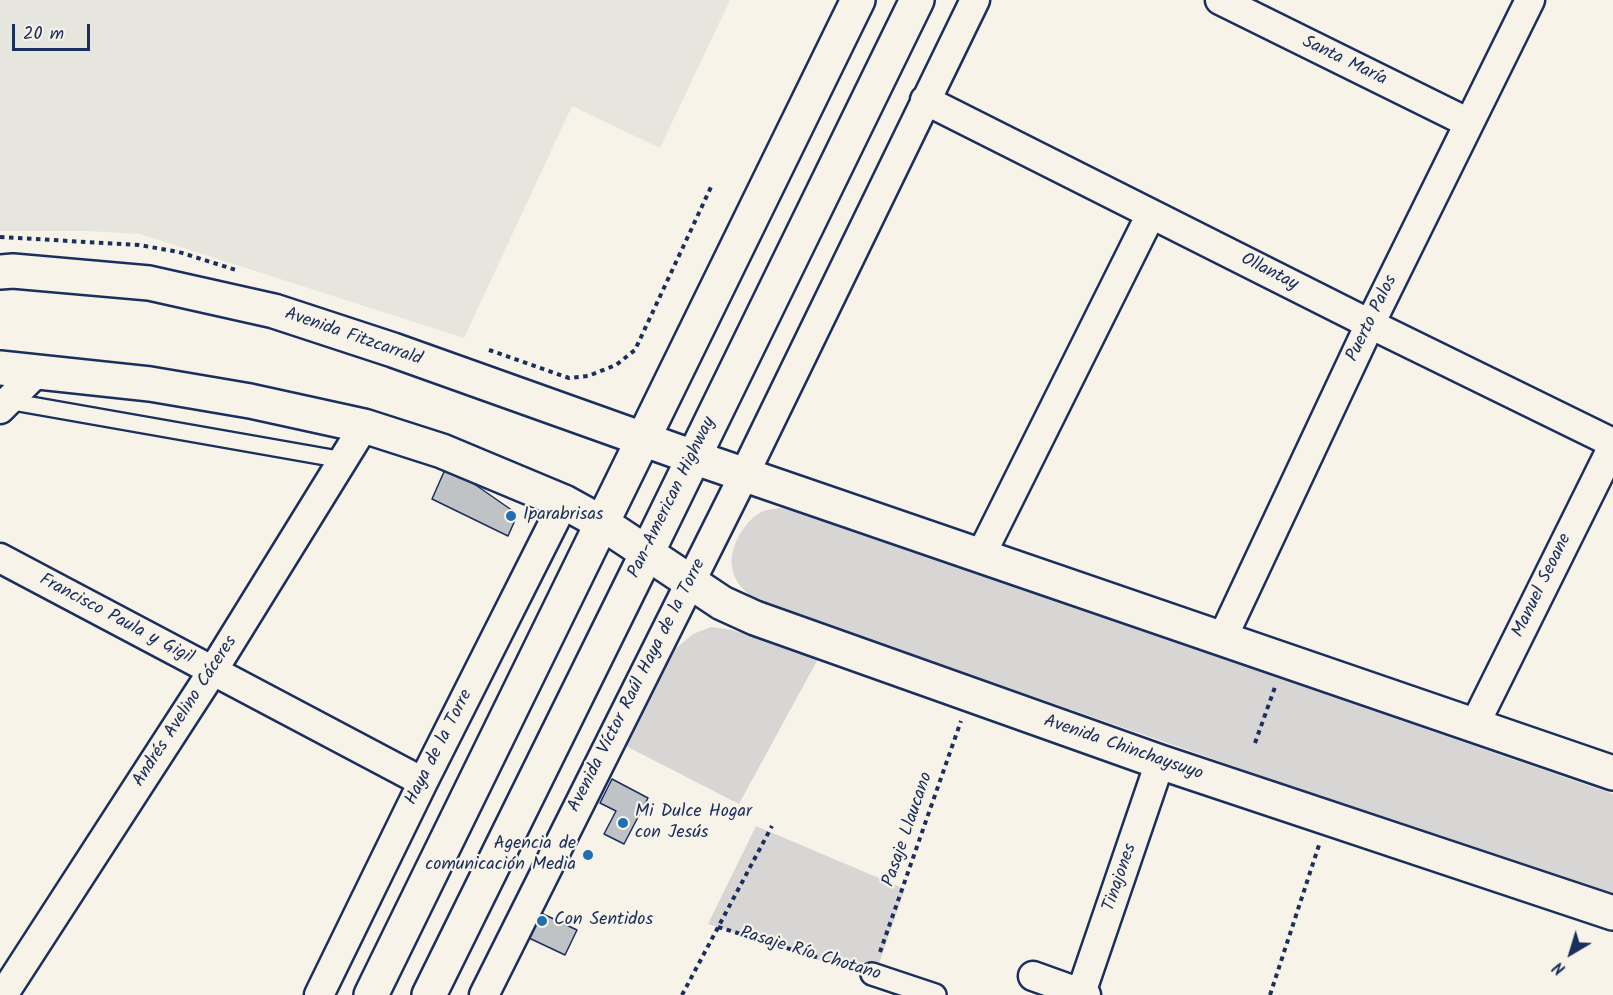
<!DOCTYPE html>
<html>
<head>
<meta charset="utf-8">
<style>
	body { margin:0 }
	#map { position:relative; width:1613px; height:995px; overflow:hidden; background:#f7f3e8; font-family:Kalam,sans-serif }
	canvas { display:block }
	.north { position:absolute; left:1541px; top:923px; width:60px; height:60px; -webkit-text-stroke:4px #f7f3e8; paint-order:stroke; rotate:218deg; font-size:16px; font-weight:700; line-height:24px; text-align:center; color:#1b2f5e }
	.north::after { content:''; display:block; margin:auto; width:21px; height:27px; background:#1b2f5e; clip-path:polygon(50% 0,100% 100%,50% 72%,0 100%) }
	.scale { position:absolute; left:12px; top:24px; width:78px; height:27px; box-sizing:border-box; border:3px solid #1b2f5e; border-top:0; padding-left:8px; font-size:18px; line-height:21px; white-space:nowrap; color:#1b2f5e; -webkit-text-stroke:4px #f7f3e8; paint-order:stroke }
</style>
</head>
<body>
<div id="map">
<canvas width="1613" height="995"></canvas>
<div class="north">N</div>
<div class="scale">20 m</div>
</div>
<script>
const c = document.querySelector('canvas').getContext('2d');
c.lineJoin = 'round';
function fill(path, color) { c.fillStyle = color; c.fill(path, 'evenodd'); }
function stroke(path, color, width, dash) { c.strokeStyle = color; c.lineWidth = width; c.lineCap = dash ? 'butt' : 'round'; c.setLineDash(dash || []); c.stroke(path); }
function write(font, color, halo, rows, align = 'center') {
  c.font = font + ' Kalam,sans-serif'; c.lineWidth = 4.5; c.setLineDash([]); c.textBaseline = 'middle'; c.strokeStyle = halo; c.fillStyle = color; for (const [text, x, y, turn = 0] of rows) {
    c.save(); c.translate(x, y); c.rotate((+turn || 0) * Math.PI / 180); c.textAlign = isNaN(turn) ? turn : align; if (halo) c.strokeText(text, 0, 0); c.fillText(text, 0, 0); c.restore();
  }
}
fill(new Path2D(`
	M0,0H730L660,148L572,106L464,338L140,234L87,231H0Z`), '#e6e5de');
fill(new Path2D(`
	M781,508L796,511L1613,794V898L756,600C745,592 734,582 732,567C729,548 743,524 758,514C765,509 773,509 781,508Z
	M711,627L732,630L819,657L739,804L622,744L674,650L693,634Z
	M756,826L905,889L874,978L708,924Z`), '#d7d6d4');
const building = new Path2D(`
	M447,465L513,511L516,518L508,536L432,499Z
	M612,779L648,798L624,844L604,834L616,811L600,803Z
	M541,913L577,930L565,955L529,938Z`);
fill(building, '#c0c3c5');
stroke(building, '#1b2f5e', 1.5);
const service = new Path2D(`
	M8,401L343,460`);
const pedestrian = new Path2D(`
	M872,974L935,995`);
const minor = new Path2D(`
	M1220,0L1469,123
	M925,100L1370,324L1613,443
	M0,409L38,371
	M980,557L1151,214
	M0,558L423,782
	M1222,639L1370,324L1530,0
	M1474,726L1613,446
	M1033,976L1086,995
	M1081,993L1160,762
	M3,995L212,672L364,426
	M319,995L423,782L564,502
	M484,995L744,475L975,0`);
const tertiary = new Path2D(`
	M693,457L1613,773
	M647,553L722,603L755,618L1160,762L1613,913`);
const primary = new Path2D(`
	M371,995L602,523
	M429,995L647,553`);
const trunk = new Path2D(`
	M0,272L13,271L149,283L274,311L393,350L693,457
	M0,368L150,384L250,401L364,426L442,451L564,502L602,523L647,553L917,0
	M602,523L858,0`);
stroke(service, '#1b2f5e', 20);
stroke(pedestrian, '#1b2f5e', 26);
stroke(minor, '#1b2f5e', 33);
stroke(tertiary, '#1b2f5e', 38);
stroke(primary, '#1b2f5e', 38);
stroke(trunk, '#1b2f5e', 38);
stroke(new Path2D(`
	M0,237L139,245L179,252L236,270
	M489,350L569,378L588,376L616,365L635,350L711,187
	M1255,743L1275,687
	M718,927L852,968
	M880,952L961,721
	M682,995L772,826
	M1270,995L1319,845`), '#1b2f5e', 4, [4.5, 4.5]);
stroke(service, '#f7f3e8', 15);
stroke(pedestrian, '#f7f3e8', 21);
stroke(minor, '#f7f3e8', 28);
stroke(tertiary, '#f7f3e8', 33);
stroke(primary, '#f7f3e8', 33);
stroke(trunk, '#f7f3e8', 33);
for (const [x, y, r, color] of [
	[511,516,6,"#1f6fb2"],
	[623,823,6,"#1f6fb2"],
	[588,855,6,"#1f6fb2"],
	[542,921,6,"#1f6fb2"]
]) { const dot = new Path2D(); dot.arc(x, y, r, 0, 2 * Math.PI); c.fillStyle = color; c.fill(dot); stroke(dot, '#f7f3e8', 2); }
write('18px', '#1b2f5e', '#f7f3e8', [
	["Santa María",1344,62,26],
	["Ollantay",1269,273,27],
	["Puerto Palos",1373,319,-64],
	["Avenida Fitzcarrald",353,338,19],
	["Pan-American Highway",673,498,-64],
	["Manuel Seoane",1543,586,-64],
	["Francisco Paula y Gigil",116,620,28],
	["Avenida Víctor Raúl Haya de la Torre",638,686,-63],
	["Andrés Avelino Cáceres",186,712,-57],
	["Haya de la Torre",440,748,-63],
	["Avenida Chinchaysuyo",1123,749,19],
	["Pasaje Llaucano",909,830,-71],
	["Tinajones",1121,878,-71],
	["Pasaje Río Chotano",810,955,17]
]);
write('18px', '#1b2f5e', '#f7f3e8', [
	["Iparabrisas",523,516],
	["Mi Dulce Hogar",635,813],
	["con Jesús",635,834],
	["Agencia de",576,845,"right"],
	["comunicación Media",576,866,"right"],
	["Con Sentidos",554,921]
], 'left');
</script>
</body>
</html>
